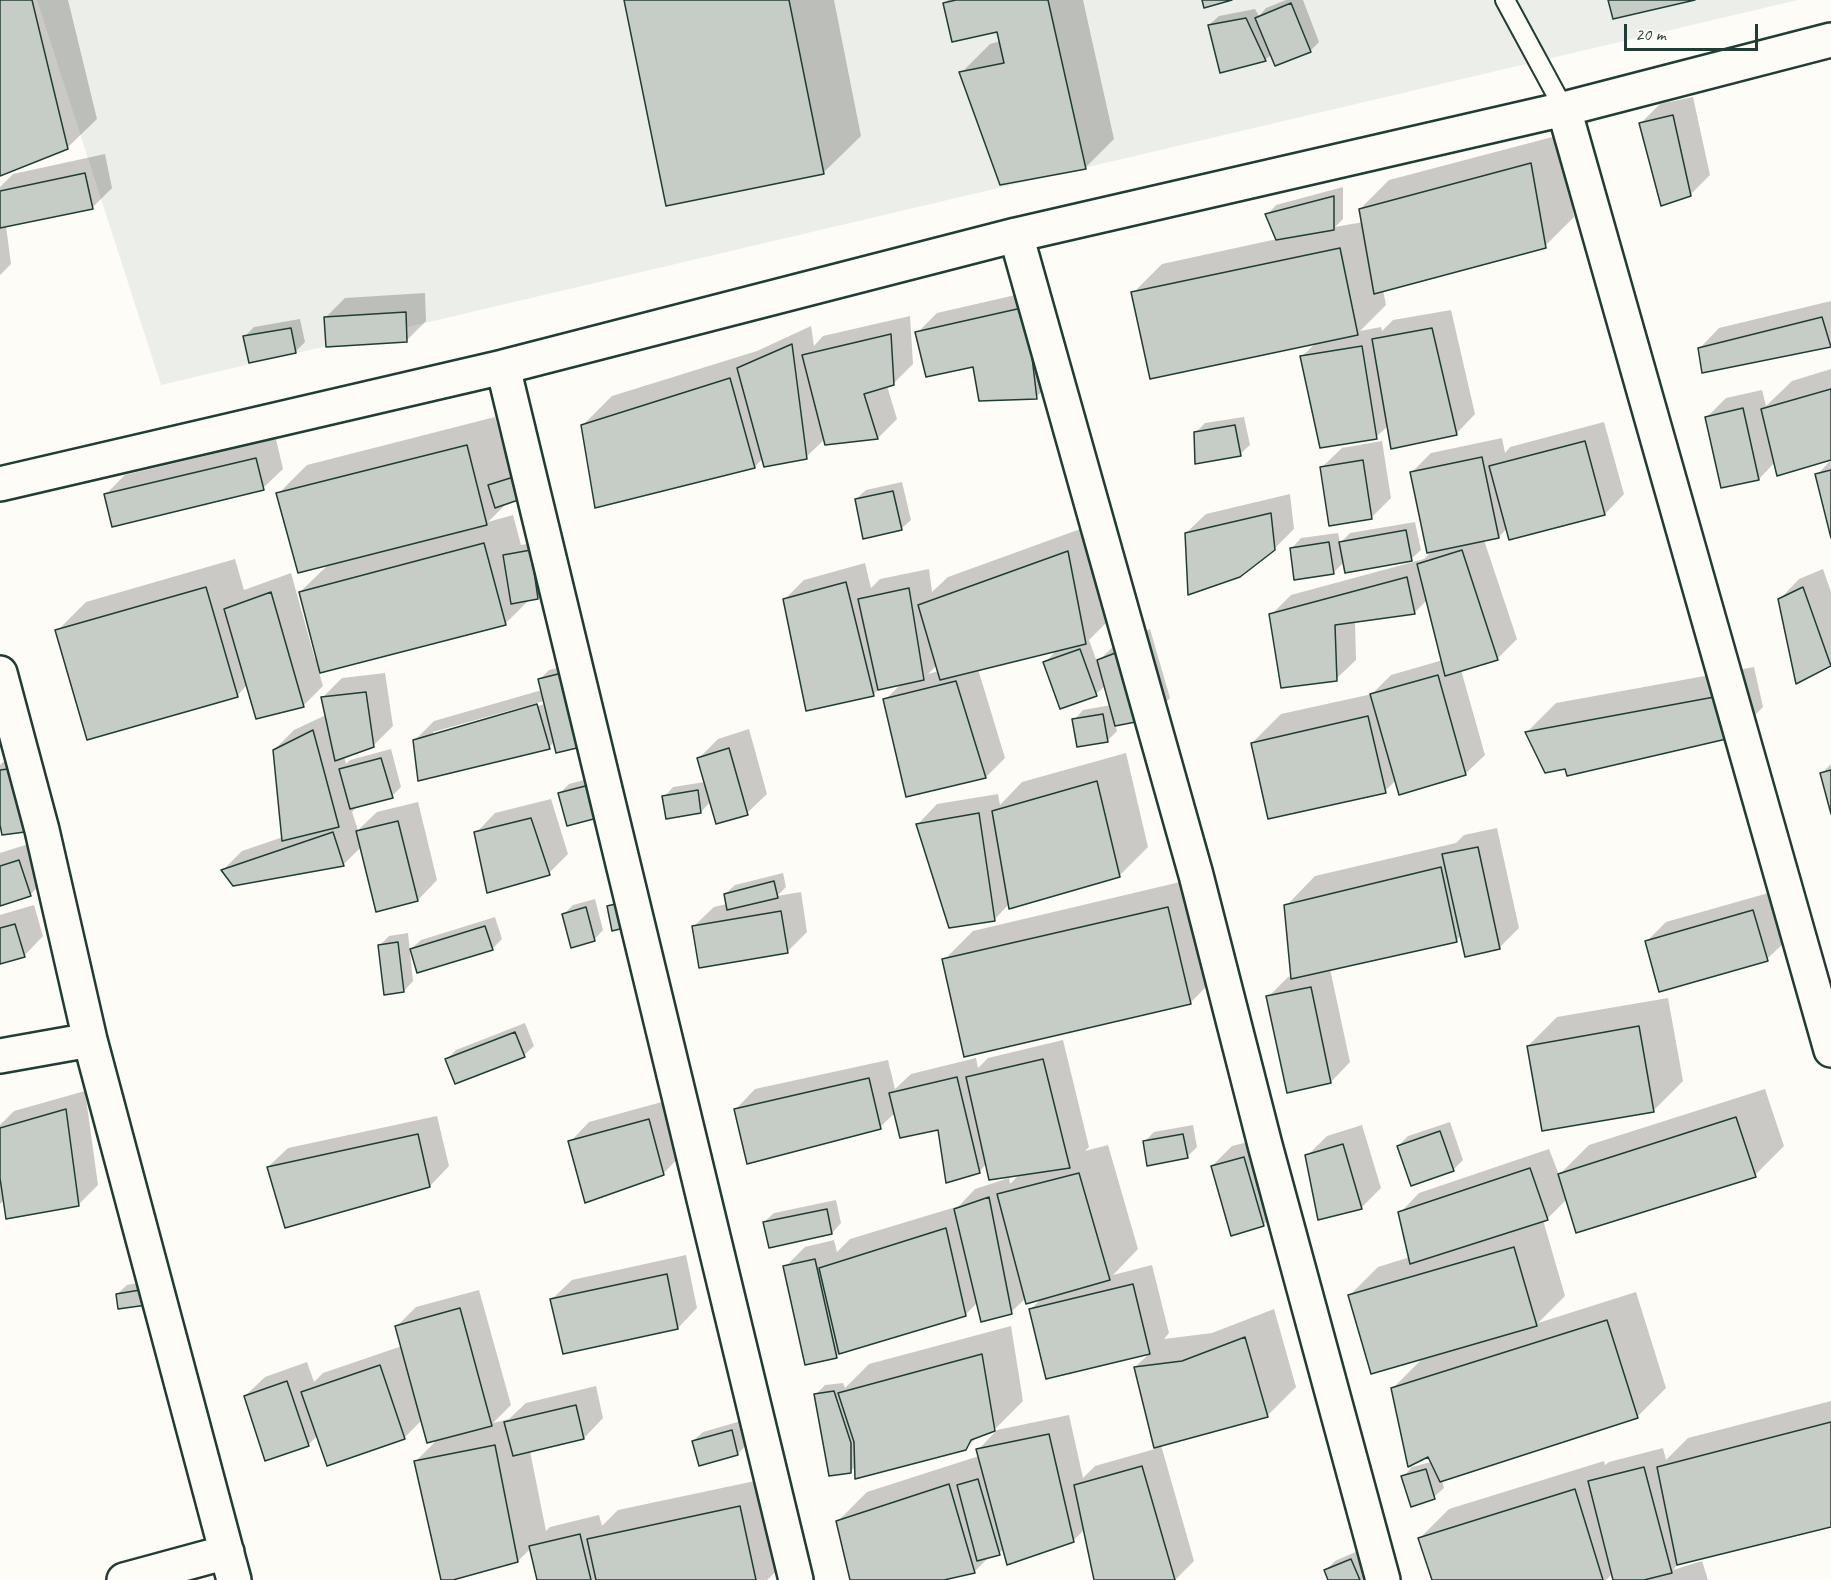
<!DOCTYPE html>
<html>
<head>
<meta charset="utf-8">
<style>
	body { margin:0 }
	#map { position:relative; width:1831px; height:1580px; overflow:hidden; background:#fdfcf7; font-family:Caveat,sans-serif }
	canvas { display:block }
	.scale { position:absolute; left:1624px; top:24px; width:134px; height:27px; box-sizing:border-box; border:3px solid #1f3d34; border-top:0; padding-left:8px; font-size:18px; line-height:21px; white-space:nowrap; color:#1f3d34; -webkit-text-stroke:4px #fdfcf7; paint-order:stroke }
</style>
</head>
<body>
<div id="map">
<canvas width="1831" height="1580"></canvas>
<div class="scale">20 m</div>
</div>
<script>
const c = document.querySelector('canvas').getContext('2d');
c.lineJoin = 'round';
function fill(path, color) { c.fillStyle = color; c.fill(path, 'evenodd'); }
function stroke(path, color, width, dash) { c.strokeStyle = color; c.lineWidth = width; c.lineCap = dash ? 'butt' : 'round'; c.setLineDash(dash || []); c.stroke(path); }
fill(new Path2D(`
	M37,0H1798L161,385Z`), '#eceee9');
fill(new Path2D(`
	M0,0H68L97,119L67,148L0,174Z
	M626,0H834L861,136L823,173Z
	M948,0H1083L1114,139L1085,168L961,73L990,44L1001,41L999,31L945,3Z
	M1286,0H1303L1319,42L1310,51L1272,54L1265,60L1221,71L1209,25L1219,16L1255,9L1259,16L1266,8Z
	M1693,97L1710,175L1690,195L1640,124L1660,104Z
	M1560,135L1574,217L1545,246L1383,290L1386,305L1360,331L1381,327L1382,331L1393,320L1451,310L1475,414L1456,434L1389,425L1376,437L1302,356L1316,343L1133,293L1162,264L1277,239L1267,215L1276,205L1343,187V219L1335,227L1363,222L1360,209L1389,180Z
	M105,154L112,188L93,207L6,226L11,264L0,275V187L13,174Z
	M1046,288L1056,378L1036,397L917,333L937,313Z
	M425,293L426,321L407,340L325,318L345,298Z
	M1831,301V346L1703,371L1700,348L1719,328Z
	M910,316L913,364L893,384L887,386L897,419L878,438L825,439L806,457L763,458L755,467L583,425L612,396L757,351L811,326L814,346L823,336Z
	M300,319L305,342L296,351L245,336L254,327Z
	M1831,369V459L1775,462L1759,479L1706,418L1726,398L1762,390L1766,406L1792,381Z
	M495,417L510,473L529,466L508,502L488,522L513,515L521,545L540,542L547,588L538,598L530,599L505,624L319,672L323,686L303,706L247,685L237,696L57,631L86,602L235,559L244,590L291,573L315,659L318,658L300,592L329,564L278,494L307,465Z
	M1244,417L1250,445L1240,454L1195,433L1205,423Z
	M1604,422L1624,494L1605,514L1507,528L1499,537L1484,540L1517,639L1497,659L1461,670L1485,755L1465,774L1396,780L1385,791L1252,743L1281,714L1372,694L1391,675L1443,660L1428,599L1414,613L1355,621L1356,660L1336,679L1271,615L1291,595L1424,559L1433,550L1412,472L1431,453L1502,438L1505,453L1510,447Z
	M276,439L283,469L263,488L105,495L125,475Z
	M1382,441L1391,498L1371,518L1322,467L1342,448Z
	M1831,460V532L1817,475Z
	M902,482L911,520L901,529L856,499L866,490Z
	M1290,494L1294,529L1274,549L1186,533L1206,514Z
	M1415,522L1421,550L1411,559L1344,562L1333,573L1292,548L1301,538L1338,533L1340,543L1350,533Z
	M1097,523L1115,614L1089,640L1097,662L1119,641L1150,629L1170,698L1150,718L1115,724L1117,731L1107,741L1074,720L1083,710L1111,705L1106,685L1096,694L1044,663L1057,650L978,669L1005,758L986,777L885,700L901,684L880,688L873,695L784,600L804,580L865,563L871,588L880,579L929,569L932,592L948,577ZM937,665L939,671L928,674Z
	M1823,569L1831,592V665L1797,682L1780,599L1799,579Z
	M571,665L555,741L549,747L414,741L434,721L542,690L539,680L549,670ZM544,701L545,704L433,736V732Z
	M1754,667L1763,707L1734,736L1567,767L1527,732L1556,703Z
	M385,673L393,726L373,746L344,756L346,764L350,760L391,749L401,787L392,796L359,805L352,812L358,830L377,812L418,802L437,880L418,900L361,847L344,864L233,884L223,870L242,851L283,837L274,750L294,730L326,715L322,698L342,678Z
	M749,729L767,794L747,813L711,801L701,812L664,797L673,787L705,782L699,758L718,739Z
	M1126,753L1148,847L1119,876L1009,904L995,919L918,824L937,804L998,794L1000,805L1022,782Z
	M25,759L34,821L25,830L0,814V765L3,762Z
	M1831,764V809L1822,773Z
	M606,774L604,815L559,794L569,784Z
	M551,799L568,854L549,873L476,833L495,813Z
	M1497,828L1519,928L1499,948L1461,935L1456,941L1330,969L1350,1062L1331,1082L1268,997L1288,977L1292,976L1286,906L1315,876L1456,843L1464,835Z
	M38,841L49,875L30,895L0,904V853Z
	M783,873L786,887L777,896L801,892L807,932L787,952L694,926L714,907L727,904L725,894L735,885Z
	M1197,878L1219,974L1190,1003L944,960L973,931Z
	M1772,892L1787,940L1767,959L1646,942L1666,922Z
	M595,899L603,930L594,940L564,914L573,905Z
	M34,905L43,936L24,956L0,963V915Z
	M495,917L502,939L492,949H411L421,940Z
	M408,933L413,981L404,991L379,946L389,936Z
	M1668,998L1683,1081L1654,1110L1528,1046L1557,1017Z
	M525,1023L534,1046L524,1055L447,1059L456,1050Z
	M1063,1040L1089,1147L1085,1151L1108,1145L1138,1249L1113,1275L1152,1265L1169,1333L1164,1339L1212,1333L1274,1309L1296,1387L1267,1416L1161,1445L1194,1561L1175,1580H1096L1085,1529L1073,1541L1004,1548L999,1554L990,1556L975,1571L937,1580H851L838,1521L867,1492L979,1456L978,1450L997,1430L1069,1415L1083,1478L1095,1466L1155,1449L1135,1367L1150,1353L1047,1378L1030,1310L1042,1298H1026L1011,1312L978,1302L965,1315L840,1352L836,1357L785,1267L805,1247L834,1240L837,1252L850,1239L959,1206L975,1189L1009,1178L1010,1184L1020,1174L987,1163L979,1172L939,1128L896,1112L880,1127L736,1109L755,1089L888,1060L895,1089L911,1074L976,1058L978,1068L988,1058Z
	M1765,1089L1784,1146L1755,1175L1567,1199L1548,1218L1543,1220L1565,1296L1538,1323L1636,1292L1666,1388L1637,1417L1442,1480L1444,1488L1434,1497L1403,1477L1412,1467L1431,1462L1392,1389L1424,1357L1349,1296L1378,1267L1410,1257L1400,1213L1419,1193L1549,1149L1559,1175L1589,1145Z
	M85,1091L98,1185L78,1205L5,1199L0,1204V1125L14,1111Z
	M669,1100L682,1154L663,1174L570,1142L589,1122Z
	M437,1116L449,1166L430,1186L268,1167L288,1148Z
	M1450,1122L1463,1160L1454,1169L1412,1184L1398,1146L1408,1136Z
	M1193,1125L1197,1147L1187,1157L1144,1142L1154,1132Z
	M1362,1125L1381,1188L1361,1208L1307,1156L1327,1136Z
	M1264,1138L1283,1205L1263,1225L1212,1166L1232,1146Z
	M836,1200L841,1223L832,1233L764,1222L774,1213Z
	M686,1255L697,1308L678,1328L552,1299L572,1280Z
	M155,1280L156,1294H117L127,1285Z
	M479,1290L511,1405L493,1423L509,1419L526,1403L596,1386L603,1418L584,1438L530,1451L546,1531L550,1527L599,1515L602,1526L618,1510L769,1478L787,1561L767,1580H538L531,1548L518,1561L442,1580L416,1461L439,1438L422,1420L404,1438L318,1435L308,1445L245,1396L265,1377L307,1362L314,1382L323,1373L402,1346L396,1327L416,1307Z
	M1011,1326L1023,1401L994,1430L978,1436L966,1448L856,1466L850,1472L815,1395L825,1385L843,1383L845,1388L869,1364Z
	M1831,1401V1526L1679,1563L1673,1570L1702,1561L1708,1580H1615L1613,1573L1606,1580H1433L1420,1538L1449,1509L1604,1461L1605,1465L1609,1462L1663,1448L1666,1460L1688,1438Z
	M741,1421L747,1444L738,1454L693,1441L703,1432Z
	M1360,1550L1373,1580H1330L1326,1570L1335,1561Z`), '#0003');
const building = new Path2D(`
	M0,0H32L68,149L0,176Z
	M624,0H789L824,174L666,206Z
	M956,0H1048L1086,169L1000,185L959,72L1004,63L997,32L952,42L943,3Z
	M1202,0H1232L1204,8Z
	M1608,0H1695L1613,19Z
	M1291,3L1311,52L1275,66L1255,18Z
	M1246,18L1266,61L1220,73L1208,25Z
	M1673,115L1691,196L1661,206L1639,123Z
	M1531,163L1546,248L1374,294L1359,209Z
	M85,173L93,209L0,228V191Z
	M1334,196V230L1276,240L1265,214Z
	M1340,248L1358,335L1150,379L1131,292Z
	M1026,307L1037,399L979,401L973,367L926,377L915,332Z
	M406,312L407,342L326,347L324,317Z
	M1822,317L1831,347L1702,373L1698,348Z
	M291,328L296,353L249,363L243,336Z
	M1432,328L1457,435L1391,449L1372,339Z
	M891,334L894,385L864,394L878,439L825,445L802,355Z
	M792,344L807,459L764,467L737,368Z
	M1362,346L1377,439L1320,448L1300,356Z
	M730,378L755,468L595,508L581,425Z
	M1831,389V460L1777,476L1761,409Z
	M1743,408L1759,480L1721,488L1705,417Z
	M1235,425L1241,456L1195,464L1194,432Z
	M1585,441L1605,515L1509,540L1489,466Z
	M467,445L487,525L298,573L276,493Z
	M1482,457L1499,538L1427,553L1410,472Z
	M256,458L264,490L112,527L104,494Z
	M1363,460L1372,519L1329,526L1320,467Z
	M1831,470V538L1815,474Z
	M520,475L527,497L495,508L488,485Z
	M893,491L902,530L863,539L855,499Z
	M1271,513L1275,550L1240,577L1188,595L1185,533Z
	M1406,530L1412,561L1345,573L1339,542Z
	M1329,542L1334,574L1294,580L1290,548Z
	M484,543L506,625L320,673L299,592Z
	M531,550L538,599L511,604L503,555Z
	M1462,550L1498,660L1445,676L1417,564Z
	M1068,551L1086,644L940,680L918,605Z
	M1407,577L1415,614L1335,625L1337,681L1281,688L1269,614Z
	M846,582L874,696L806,711L783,599Z
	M206,587L238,697L87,740L55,630Z
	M1803,587L1831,666L1796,684L1778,599Z
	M909,588L924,680L878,690L858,599Z
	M271,592L304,707L256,719L224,609Z
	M1131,647L1151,719L1115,726L1097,660Z
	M1080,649L1097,696L1060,709L1043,662Z
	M562,673L581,747L556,753L538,679Z
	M1438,675L1466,775L1399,795L1370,694Z
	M956,681L986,778L906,797L883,699Z
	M366,692L374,747L335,761L321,697Z
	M1725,695L1735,737L1567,776L1565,769L1545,773L1525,732Z
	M537,704L550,749L418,781L413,740Z
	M1103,714L1108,742L1077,747L1072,719Z
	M1368,716L1386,793L1268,819L1251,743Z
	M313,730L339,827L282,841L273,750Z
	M729,748L748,815L716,824L697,758Z
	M381,758L393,798L350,809L339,769Z
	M16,768L25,832L2,835L0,825V770Z
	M1831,770V814L1820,773Z
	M1097,781L1120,877L1009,909L992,811Z
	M597,783L605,816L567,826L558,793Z
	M698,790L701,813L666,819L662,796Z
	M979,813L995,921L949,928L916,824Z
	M531,818L550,875L487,893L474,832Z
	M398,821L418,901L376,912L356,831Z
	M333,832L344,866L233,886L221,870Z
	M1478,847L1500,949L1465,957L1442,854Z
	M19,860L31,896L0,906V866Z
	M1441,867L1457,942L1291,979L1284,905Z
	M774,881L778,898L727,910L724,894Z
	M628,901L632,926L612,931L607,906Z
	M586,907L595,941L571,948L562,914Z
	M1168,907L1191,1004L964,1057L942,959Z
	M1753,910L1768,961L1659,992L1645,941Z
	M781,911L788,953L699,968L692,926Z
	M15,924L25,957L0,964V928Z
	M485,926L493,950L417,973L410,949Z
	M398,942L404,992L384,995L378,945Z
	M1311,987L1331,1083L1287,1093L1266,996Z
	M1639,1026L1654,1112L1542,1131L1527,1046Z
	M515,1032L525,1057L455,1084L445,1059Z
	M1043,1059L1070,1168L989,1180L966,1077Z
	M957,1077L980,1173L946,1183L938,1130L900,1138L889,1093Z
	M869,1078L881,1129L747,1164L734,1109Z
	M66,1109L79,1206L6,1219L0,1178V1128Z
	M1736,1117L1756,1177L1576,1233L1558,1174Z
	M649,1119L664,1175L585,1203L568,1141Z
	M1440,1131L1454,1171L1411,1186L1397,1146Z
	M418,1134L430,1187L285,1228L267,1167Z
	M1183,1134L1188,1158L1147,1166L1143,1141Z
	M1343,1144L1362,1209L1318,1220L1305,1155Z
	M1244,1157L1264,1226L1231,1236L1211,1166Z
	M1530,1168L1548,1220L1410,1264L1398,1212Z
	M1079,1173L1110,1280L1026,1304L997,1194Z
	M989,1197L1012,1314L981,1322L954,1209Z
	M827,1209L832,1234L769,1248L763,1222Z
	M946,1228L966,1316L839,1354L819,1268Z
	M1514,1247L1537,1326L1371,1374L1348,1295Z
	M815,1259L837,1358L805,1365L783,1266Z
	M667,1274L678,1329L563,1354L550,1299Z
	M1133,1284L1150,1354L1046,1379L1029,1309Z
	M146,1289L147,1305L118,1309L116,1294Z
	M460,1308L492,1426L427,1443L395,1326Z
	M1607,1320L1638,1418L1440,1482L1428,1457L1408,1467L1391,1388Z
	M1245,1337L1268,1417L1154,1448L1134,1367L1182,1361Z
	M982,1354L995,1431L971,1440L966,1450L855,1479L854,1442L838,1393Z
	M380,1365L405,1439L327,1466L301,1392Z
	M287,1381L309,1446L265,1461L244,1396Z
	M834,1391L851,1443V1473L829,1476L814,1394Z
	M576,1405L584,1439L513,1456L504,1422Z
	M1831,1422V1527L1677,1565L1657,1467Z
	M732,1430L738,1455L699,1466L692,1441Z
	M1049,1434L1074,1542L1007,1565L976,1449Z
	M495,1445L518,1562L453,1580H441L414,1461Z
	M1142,1466L1175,1580H1094L1074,1485Z
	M1644,1467L1672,1573L1644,1580H1613L1588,1481Z
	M1426,1469L1435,1499L1411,1507L1401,1476Z
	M978,1479L1000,1555L977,1561L957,1485Z
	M949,1484L975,1573L944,1580H850L836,1521Z
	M1575,1489L1603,1580H1432L1418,1538Z
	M740,1506L756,1580H596L587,1539Z
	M580,1534L591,1580H537L529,1546Z
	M1351,1559L1360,1580H1328L1324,1570Z`);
fill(building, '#c6cdc7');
stroke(building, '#1f3d34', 1.5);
const lane = new Path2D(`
	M1505,0L1564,109`);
const street = new Path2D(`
	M1564,109L1831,1050
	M1016,235L1196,875L1265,1145L1383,1580
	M503,367L796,1580
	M0,484L503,367L1016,235L1564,109L1831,40
	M0,673L42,830L90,1040L234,1580
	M0,1056L90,1040
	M124,1580L227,1552`);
stroke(lane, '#1f3d34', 22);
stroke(street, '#1f3d34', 38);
stroke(lane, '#fdfcf7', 18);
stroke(street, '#fdfcf7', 33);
</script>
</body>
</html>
